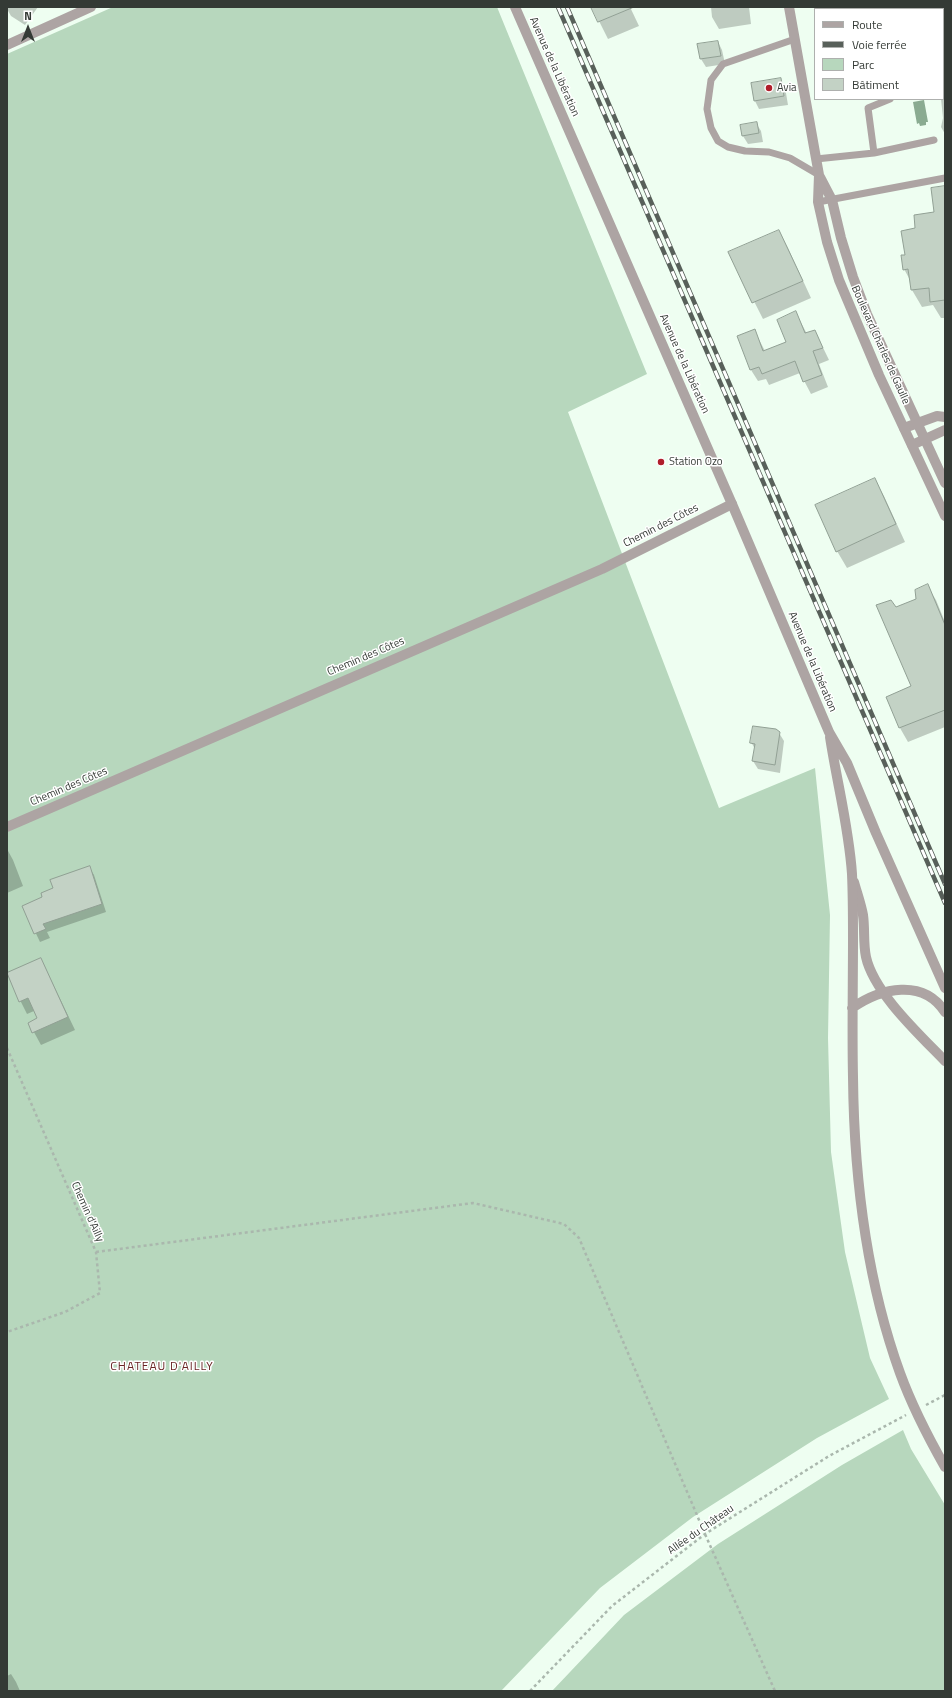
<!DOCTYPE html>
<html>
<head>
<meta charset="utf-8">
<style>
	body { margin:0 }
	#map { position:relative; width:952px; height:1698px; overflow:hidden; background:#eefef1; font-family:"Titillium Web",sans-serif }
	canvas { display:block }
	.frame { position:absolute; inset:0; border:8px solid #343a35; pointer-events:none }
	.legend { position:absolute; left:814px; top:8px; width:130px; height:92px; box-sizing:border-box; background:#fff; border:1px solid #aeb0ae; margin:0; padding:5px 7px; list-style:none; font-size:12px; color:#343a35 }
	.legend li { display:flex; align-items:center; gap:8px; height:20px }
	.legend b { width:20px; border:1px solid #aeb0ae }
	.north { position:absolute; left:8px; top:8px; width:40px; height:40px; -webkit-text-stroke:3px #fff; paint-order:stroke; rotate:0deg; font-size:11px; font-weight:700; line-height:16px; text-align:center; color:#343a35 }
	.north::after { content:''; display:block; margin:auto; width:14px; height:18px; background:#343a35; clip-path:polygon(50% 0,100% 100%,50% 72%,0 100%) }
</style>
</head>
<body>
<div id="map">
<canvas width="952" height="1698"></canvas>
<div class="frame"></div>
<ul class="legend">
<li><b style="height:5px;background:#ada4a3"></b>Route</li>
<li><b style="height:5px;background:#58605a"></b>Voie ferrée</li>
<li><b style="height:11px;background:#b7d7bd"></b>Parc</li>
<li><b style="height:11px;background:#c3d2c5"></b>Bâtiment</li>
</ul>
<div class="north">N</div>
</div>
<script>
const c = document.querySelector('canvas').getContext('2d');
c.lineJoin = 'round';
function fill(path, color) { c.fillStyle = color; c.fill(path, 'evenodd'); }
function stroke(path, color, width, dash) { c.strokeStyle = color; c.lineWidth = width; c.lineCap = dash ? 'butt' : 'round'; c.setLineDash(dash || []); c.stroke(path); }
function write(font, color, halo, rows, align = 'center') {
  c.font = font + ' "Titillium Web",sans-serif'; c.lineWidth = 3; c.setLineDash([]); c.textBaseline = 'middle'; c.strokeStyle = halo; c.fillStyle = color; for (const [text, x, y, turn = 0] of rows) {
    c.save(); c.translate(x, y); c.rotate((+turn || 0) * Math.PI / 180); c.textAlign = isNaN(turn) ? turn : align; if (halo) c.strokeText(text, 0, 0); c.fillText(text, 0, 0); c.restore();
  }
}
fill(new Path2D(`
	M113,7H497L647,374L568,412L719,808L815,768L830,915L828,1038L831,1152L845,1252L870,1358L889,1399L817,1438L693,1517L600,1588L501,1691H7V54Z
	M903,1430L911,1449L945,1505V1691H552L624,1615L718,1544L842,1465Z`), '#b7d7bd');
fill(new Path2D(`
	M924,100L928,122H926V125L920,126L919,123L917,124L913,102Z`), '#8aab91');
fill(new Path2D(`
	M8,7H38L25,25L11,16L7,9Z
	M592,7H630L639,26L608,39Z
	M711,7H749L751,24L719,29L712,17Z
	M865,7H945V78L943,79V9H865Z
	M718,42L722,50L725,64L706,67L701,59Z
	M780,79L785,87L788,105L759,109L755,101Z
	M943,97H945V134L941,127L943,118L941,99H943Z
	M756,123L761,131L763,142L748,144L743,136L741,126Z
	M945,187V318H941L933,305L922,307L912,290L910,280L904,269L906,255L916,229L936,213Z
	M779,231L788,248L811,298L763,319L729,252Z
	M796,313L807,334L815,331L829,360L819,364L828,387L811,394L800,373L769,385L766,379L758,381L751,370L754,330L765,351L787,342Z
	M875,480L884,496L905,542L847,568L837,551Z
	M927,586L936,600L945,622V727L908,742L900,728L888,697L912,687L896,608L917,600Z
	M779,733L784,741L780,773L758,769L753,761L755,749L751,742Z
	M7,849L13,860L23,886L7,893Z
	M89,867L94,875L106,912L47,932L50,938L40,942L23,906L43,897Z
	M41,959L75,1030L41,1045L29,1023L38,1019L34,1011L27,1014L7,974Z
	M11,1674L16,1682L20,1691H7V1676Z`), '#0003');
const building = new Path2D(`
	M591,7H634L598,22Z
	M718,41L721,56L700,59L697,44Z
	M781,78L784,96L754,101L751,83Z
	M757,122L759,133L742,136L740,125Z
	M945,186V300L930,302L929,288L911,290L908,269L903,270L901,255H905L901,231L915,228L914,215L934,212L931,188Z
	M779,230L803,281L752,303L728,252Z
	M796,311L805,333L815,330L823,348L813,351L822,375L803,382L795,361L762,374L759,367L750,370L737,336L755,329L763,351L786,342L777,320Z
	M875,478L896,524L836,552L815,505Z
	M928,584L945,625V710L899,728L886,697L911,686L876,605L891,600L896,607L916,599L915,590Z
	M753,726L776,729L780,732L775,765L752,761L755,744L750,743Z
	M90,866L102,904L43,924L46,929L34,934L22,906L42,897L41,893L53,888L50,880Z
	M41,958L68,1017L32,1033L28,1023L37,1018L28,998L19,1002L7,973Z`);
fill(building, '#c3d2c5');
stroke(building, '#91a094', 1);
stroke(new Path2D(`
	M7,1048L96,1252L100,1293L65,1312L7,1332
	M96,1252L473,1203L564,1224L579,1238L705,1534L775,1691
	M926,1405L945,1395
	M530,1691L612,1606L705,1534L829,1456L906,1415`), '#aab7ad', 2.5, [3, 3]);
stroke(new Path2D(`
	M795,39L723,64L711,80L707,109L711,128L718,141L728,147L745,151L769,152L790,158L819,175
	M943,83H945
	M874,153L934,140
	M816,159L874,153L868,108L890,99
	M818,202L945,178`), '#ada4a3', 7);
stroke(new Path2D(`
	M7,45L91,7
	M904,428L937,416L945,417
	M912,445L945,430
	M7,827L602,569L732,504
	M854,882C857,893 861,904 863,915C865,929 863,943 866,957C874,993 920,1035 945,1061`), '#ada4a3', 10);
stroke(new Path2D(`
	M515,7L732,504L829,732L847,763L876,833L945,988
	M789,7L819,175L818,202L827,242L839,280L879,375L945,516
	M820,177L832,200L841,238L853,277L867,314L945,483
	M830,737C837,783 849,828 852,874C853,896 853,917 853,938C853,985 852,1031 853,1077C854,1176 866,1279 900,1373C912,1406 928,1437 945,1467
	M852,1008C881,988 923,978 945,1012`), '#ada4a3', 10);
const rail = new Path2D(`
	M558,7L945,903
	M567,7L945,884`);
stroke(rail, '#58605a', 4.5);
stroke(rail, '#fff', 3, [9]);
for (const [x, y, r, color] of [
	[769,88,4,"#b01d2b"],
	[661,462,4,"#b01d2b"]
]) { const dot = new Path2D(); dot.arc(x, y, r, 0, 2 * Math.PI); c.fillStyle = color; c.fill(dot); stroke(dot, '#fff', 1.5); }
write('11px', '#343a35', '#fff', [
	["Avenue de la Libération",554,67,66],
	["Boulevard Charles de Gaulle",880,345,66],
	["Avenue de la Libération",684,364,66],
	["Chemin des Côtes",661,526,-27],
	["Chemin des Côtes",366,657,-23],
	["Avenue de la Libération",812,662,67],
	["Chemin des Côtes",69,787,-23],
	["Chemin d'Ailly",87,1212,66],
	["Allée du Château",701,1530,-35]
]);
write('11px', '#343a35', '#fff', [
	["Avia",777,88],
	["Station Ozo",669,462]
], 'left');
c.letterSpacing = '1px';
write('12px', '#692424', '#fff', [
	["CHATEAU D'AILLY",162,1367]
]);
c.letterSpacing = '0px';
</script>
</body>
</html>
